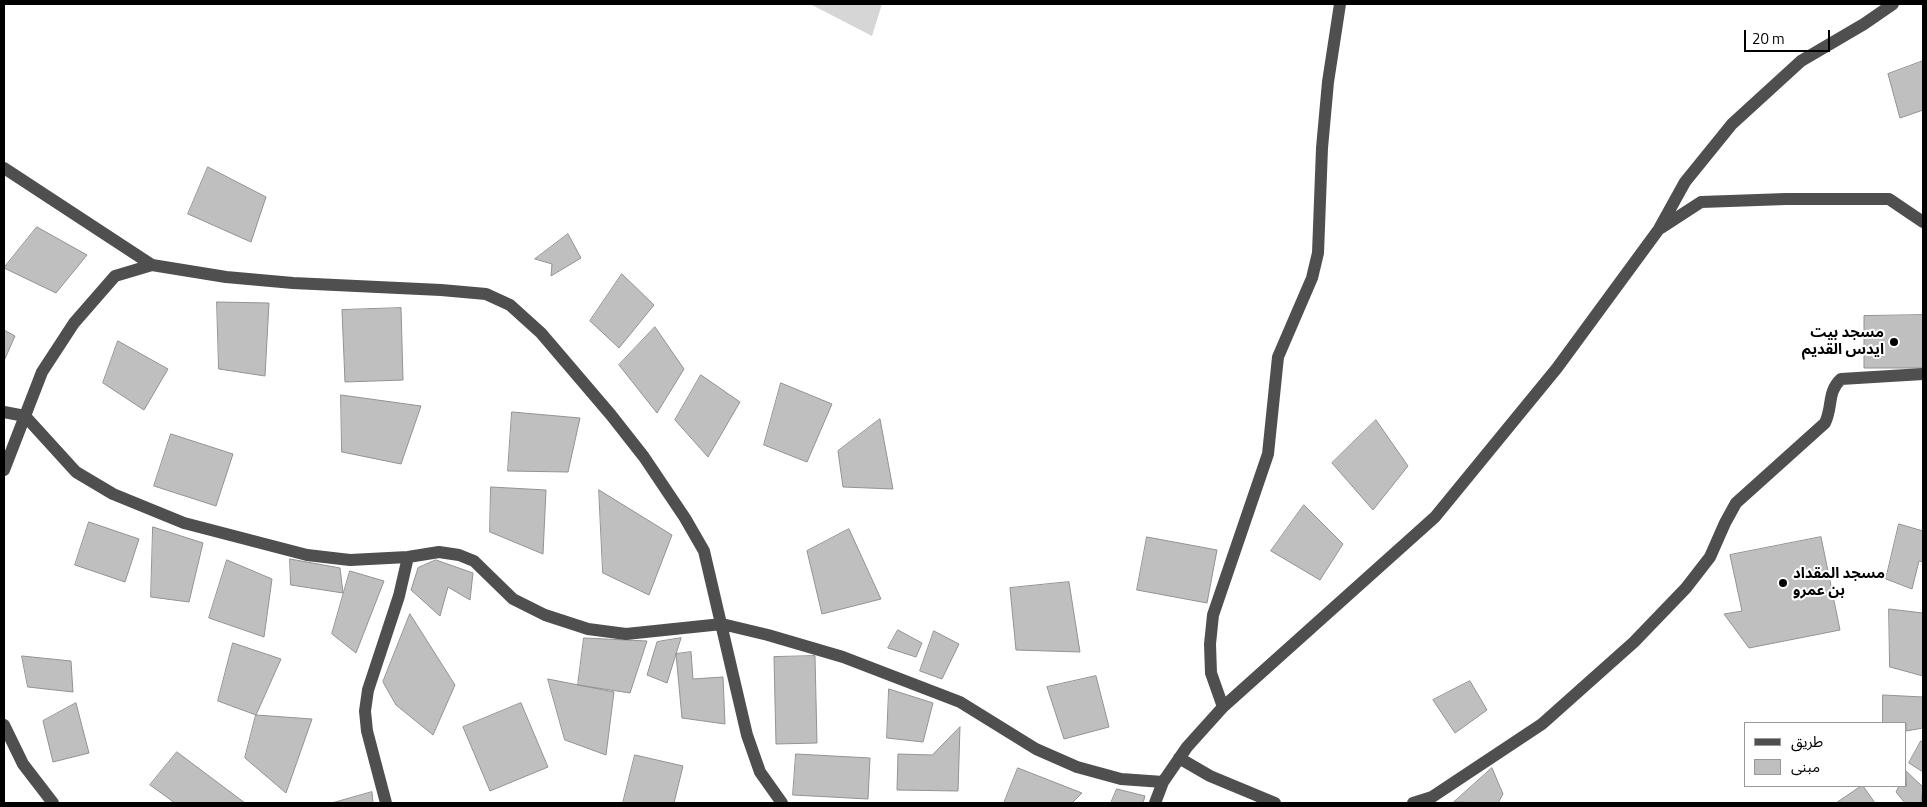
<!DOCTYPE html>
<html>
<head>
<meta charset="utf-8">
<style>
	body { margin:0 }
	#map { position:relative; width:1927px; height:807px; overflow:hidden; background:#fff; font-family:"Titillium Web","Noto Sans Arabic",sans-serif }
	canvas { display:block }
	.frame { position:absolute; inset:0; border:5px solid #000; pointer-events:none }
	.legend { position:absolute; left:1744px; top:722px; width:162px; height:65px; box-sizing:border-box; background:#fff; border:1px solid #999; margin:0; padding:6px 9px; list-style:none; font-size:15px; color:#000 }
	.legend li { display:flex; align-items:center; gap:10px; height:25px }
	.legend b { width:25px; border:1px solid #999 }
	.scale { position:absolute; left:1744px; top:30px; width:86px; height:22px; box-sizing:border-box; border:2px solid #000; border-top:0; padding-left:6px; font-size:15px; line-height:18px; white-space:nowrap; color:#000; -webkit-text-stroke:4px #fff; paint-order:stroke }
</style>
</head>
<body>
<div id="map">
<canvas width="1927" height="807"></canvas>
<div class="frame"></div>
<ul class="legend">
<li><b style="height:6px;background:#4f4f4f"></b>طريق</li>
<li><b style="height:14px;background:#bfbfbf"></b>مبنى</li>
</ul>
<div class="scale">20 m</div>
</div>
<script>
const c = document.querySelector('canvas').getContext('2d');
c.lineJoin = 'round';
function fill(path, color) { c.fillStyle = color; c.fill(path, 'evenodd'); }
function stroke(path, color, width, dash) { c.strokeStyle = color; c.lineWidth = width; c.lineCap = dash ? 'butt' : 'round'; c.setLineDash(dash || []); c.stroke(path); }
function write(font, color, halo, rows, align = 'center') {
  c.font = font + ' "Titillium Web","Noto Sans Arabic",sans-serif'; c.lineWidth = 4; c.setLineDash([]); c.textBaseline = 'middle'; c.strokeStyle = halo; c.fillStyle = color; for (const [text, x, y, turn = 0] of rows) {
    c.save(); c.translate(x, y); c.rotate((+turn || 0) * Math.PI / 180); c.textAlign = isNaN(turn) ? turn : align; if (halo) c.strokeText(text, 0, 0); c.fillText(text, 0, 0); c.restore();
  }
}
fill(new Path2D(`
	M810,4H882L872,36Z`), '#d6d6d6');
const building = new Path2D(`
	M1923,61V110L1900,118L1888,74Z
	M208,167L266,197L251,242L188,214Z
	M37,227L87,255L56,293L4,268Z
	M568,234L581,258L551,276L552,264L535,259Z
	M622,274L654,305L619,348L590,321Z
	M217,302L269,303L265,376L219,369Z
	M401,308L403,380L345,382L342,310Z
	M1923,315V368H1864V316Z
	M655,327L684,369L657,413L619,365Z
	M4,330L15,336L4,361Z
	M118,341L168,369L144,410L103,383Z
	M701,375L740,402L708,457L675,420Z
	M781,383L832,404L807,462L764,445Z
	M341,395L421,406L401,464L342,452Z
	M512,412L580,418L568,472L508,471Z
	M880,419L893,489L843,487L838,451Z
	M1376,420L1408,466L1373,510L1332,463Z
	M171,434L233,454L216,506L154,486Z
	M491,487L546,490L543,554L490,532Z
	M599,490L672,535L649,595L603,573Z
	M1304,505L1343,544L1320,580L1271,551Z
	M89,522L139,539L125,582L75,565Z
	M1899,524L1923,531V562L1919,561L1912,589L1886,579Z
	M153,527L203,543L189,602L151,597Z
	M849,529L881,599L822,614L807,551Z
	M1147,537L1217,550L1207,603L1137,590Z
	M1821,537L1840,630L1749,648L1724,614L1742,611L1730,555Z
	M290,559L340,568L343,593L291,585Z
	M227,560L272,579L264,637L209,618Z
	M436,560L473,573L470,600L448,587L440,616L411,590L418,568Z
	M350,571L384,581L356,653L332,634Z
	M1069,582L1080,652L1016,650L1010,588Z
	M1889,609L1923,613V676L1890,667Z
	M410,614L455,685L433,735L396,705L383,682Z
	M898,630L922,643L916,657L888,648Z
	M934,631L959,644L942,679L920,671Z
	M584,638L647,641L630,693L578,685Z
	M681,638L667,683L647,675L657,642Z
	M233,643L281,659L256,715L218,701Z
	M691,652L693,679L723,677L725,724L682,718L676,654Z
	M22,656L71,661L73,692L28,687Z
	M815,656L817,743L776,744L774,657Z
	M1096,676L1109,727L1064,739L1047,687Z
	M548,679L614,692L606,755L565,740Z
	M1470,681L1487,710L1455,733L1433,700Z
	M889,689L933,703L923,742L887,738Z
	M1883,695L1923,697V728L1906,731V723H1883Z
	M76,703L89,753L53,762L43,721Z
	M521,703L548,767L490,791L463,727Z
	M256,715L312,719L286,793L245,758Z
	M960,727L958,791L897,790L898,754L932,755Z
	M1921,741L1923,743V772L1909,763Z
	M177,752L245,803H175L150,785Z
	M796,754L870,758L868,799L793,795Z
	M635,755L683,766L674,803H623Z
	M1018,768L1082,793L1072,803H1004Z
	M1492,768L1503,794L1498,803L1454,802Z
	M1906,771L1923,787L1921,803H1905L1896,792L1899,786H1906Z
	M1863,786L1875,803H1836L1861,786Z
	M1117,789L1145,796L1143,803H1111Z
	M372,792L373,803H332Z`);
fill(building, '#bfbfbf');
stroke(building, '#939393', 1);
stroke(new Path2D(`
	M4,168L152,265
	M1661,228L1701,202L1786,199H1889L1923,222
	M4,412L25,416L76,472L113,494L184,523L307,555L350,560L408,557L439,552L459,555L474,561L513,599L545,615L588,629L626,634L722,624L768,635L843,657L960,702L1036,749L1077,767L1121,779L1163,782
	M4,470L42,372L74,323L115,276L152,265L226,277L293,283L441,290L486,294L510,305L541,333L611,415L644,457L685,518L704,551L747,735L760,772L782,803
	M1223,707L1211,673L1210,644L1213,615L1268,454L1278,357L1312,278L1318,253L1322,148L1328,82L1340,4
	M4,725L23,764L53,803
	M1179,758L1210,776L1275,803
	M386,803L367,731L365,711L368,690L399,596L408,557
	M1155,803L1163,782L1187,747L1223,707L1435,517L1557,368L1659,229L1685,182L1732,124L1801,61L1864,24L1893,4
	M1413,803L1432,797L1542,724L1634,642L1686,588L1710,557L1725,523L1736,503L1825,423C1833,406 1827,392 1841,379L1923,374`), '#4f4f4f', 12);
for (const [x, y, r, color] of [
	[1894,342,5,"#000"],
	[1783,583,5,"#000"]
]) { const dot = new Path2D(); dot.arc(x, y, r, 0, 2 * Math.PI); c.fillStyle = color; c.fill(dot); stroke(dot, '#fff', 2); }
write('bold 15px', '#000', '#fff', [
	["مسجد بيت",1884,333],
	["ايدس القديم",1884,350],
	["مسجد المقداد",1793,574,"left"],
	["بن عمرو",1793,591,"left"]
], 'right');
</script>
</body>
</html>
